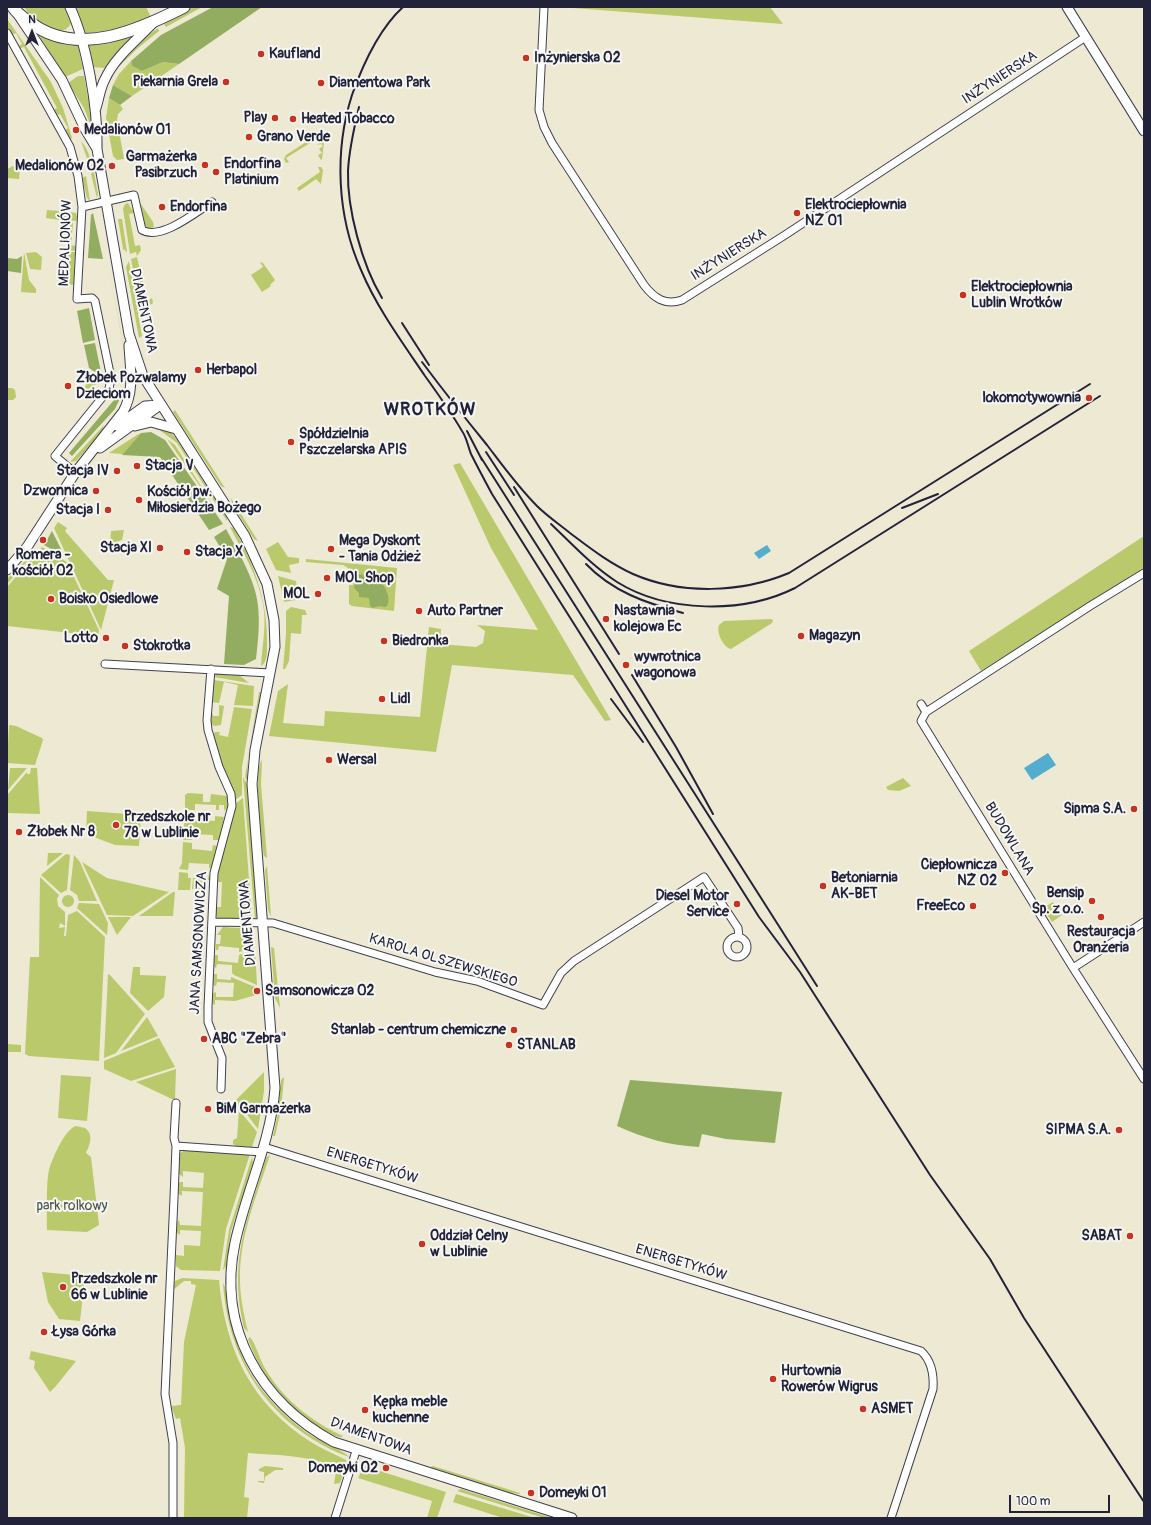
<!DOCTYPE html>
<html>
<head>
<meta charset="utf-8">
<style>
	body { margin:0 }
	#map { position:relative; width:1151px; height:1525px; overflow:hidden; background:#eee9d3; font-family:Pangolin,sans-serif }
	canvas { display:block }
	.frame { position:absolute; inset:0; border:8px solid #22223b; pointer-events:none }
	.north { position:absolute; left:12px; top:12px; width:40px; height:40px; -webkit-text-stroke:3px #f6f6f2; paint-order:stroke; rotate:0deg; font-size:11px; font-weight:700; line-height:16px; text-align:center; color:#22223b }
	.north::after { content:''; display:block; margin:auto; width:14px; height:18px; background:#22223b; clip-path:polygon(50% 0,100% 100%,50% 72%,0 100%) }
	.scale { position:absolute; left:1009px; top:1495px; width:101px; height:18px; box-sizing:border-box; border:2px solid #22223b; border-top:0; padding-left:5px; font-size:12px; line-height:14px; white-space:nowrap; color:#22223b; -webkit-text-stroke:3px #f6f6f2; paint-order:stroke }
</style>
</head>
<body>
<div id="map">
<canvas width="1151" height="1525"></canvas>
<div class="frame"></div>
<div class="north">N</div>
<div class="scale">100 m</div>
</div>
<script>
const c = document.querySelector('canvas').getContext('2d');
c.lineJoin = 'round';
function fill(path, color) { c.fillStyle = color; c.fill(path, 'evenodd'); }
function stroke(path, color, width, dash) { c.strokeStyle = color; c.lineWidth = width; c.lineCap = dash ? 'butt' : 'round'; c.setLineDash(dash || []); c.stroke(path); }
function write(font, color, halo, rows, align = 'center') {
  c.font = font + ' Pangolin,sans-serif'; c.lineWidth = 4; c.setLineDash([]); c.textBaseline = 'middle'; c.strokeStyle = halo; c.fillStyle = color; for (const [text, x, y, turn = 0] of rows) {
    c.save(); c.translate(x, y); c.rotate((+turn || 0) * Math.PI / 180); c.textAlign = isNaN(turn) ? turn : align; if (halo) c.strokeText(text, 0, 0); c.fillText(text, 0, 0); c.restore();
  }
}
fill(new Path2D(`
	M24,7H65L71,23C62,43 31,19 24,7Z
	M75,7H146L151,17L112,32L85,36Z
	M192,7H202L166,27L164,24Z
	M560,7H770L783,24Z
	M7,19L51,82L63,108L72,138L69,140L64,131L68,128L60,114L55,116L53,110L57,108L24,47L19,49L18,46L22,44L16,33L12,35L7,27Z
	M158,28L159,31L138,48L114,71L115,67L140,41Z
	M37,32L78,45L83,69L65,77Z
	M137,33L106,68L91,67L87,44Z
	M131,61L132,66L142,71L163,62L179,64L132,96L113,85L119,74Z
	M78,76H84L95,137L84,108L68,83Z
	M109,98L120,105L123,109L118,114L117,120L124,159L117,160L113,156L106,118Z
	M317,135L322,138L324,142L322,159L321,160L318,155L322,153L319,149L323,146L321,144L317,145L321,142L318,138L286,158L289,162L286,163L284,159L286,155Z
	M81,141C92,153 95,178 98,194L97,198L91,174L92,173Z
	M17,164L20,166L19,179L7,178V169Z
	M318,167H321L323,170L321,184L316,179L299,191L297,188L320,172Z
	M86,176L90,201L87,198L82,178Z
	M128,203L132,210L133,209L134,213L129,214L135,246L140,245L141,250L137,256L136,252L130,254L123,209L125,204Z
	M141,204L153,222L154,227L148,228L145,225Z
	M47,210L60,211V220L46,218Z
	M62,211L76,213L78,221L62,220Z
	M118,219H122L127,252L123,249Z
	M68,222L73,223L71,245L76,246V251L67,250Z
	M24,252L29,280L36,289V293L21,292Z
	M36,252L42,257L41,270L30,269L26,253Z
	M68,252H75L74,285L67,284Z
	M137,257L147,301L152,298L153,303L141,311L131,259Z
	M129,261L142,336L139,338L126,267Z
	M108,262L128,371L126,390L128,373Z
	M260,262L263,263L275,280L270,285L271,286L262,292L251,275L263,267Z
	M93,376L99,380L86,396H80V393Z
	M7,388H12L15,390L16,397L13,400H7Z
	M175,410L225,488L221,486L173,412Z
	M104,425L102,432L76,461L70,462Z
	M156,425L168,430L176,438L227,518V521L177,443L158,429L157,431Z
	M141,433L123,454L109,453L137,435Z
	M167,439L175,445L213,505Z
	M460,463L611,720L605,721L573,675L452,665L436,752L269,736L278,691L288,684L283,723L324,726L325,711L420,717L429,627L441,629L440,644L476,647L483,643L485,631L477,625L538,630L491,548L453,465Z
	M231,498L258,541L254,539L232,504Z
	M58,522L67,528L65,531L108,580H114L101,630L54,528Z
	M230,527L234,528C254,565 268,601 267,643C267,651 268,662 261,666C262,646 267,624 263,604C258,577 243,552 230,527Z
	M124,530L122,540L110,544L111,531Z
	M1144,536V569L981,671L969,651Z
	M278,542L288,557L299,558V563L289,565L291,573L276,570L266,549Z
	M42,547L67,562L99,630L98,636L7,626V587Z
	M35,551L33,555L7,584V579Z
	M306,559L397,568L394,611L352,606L349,604V585H353L354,575L350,574L348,568L343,565L306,562Z
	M278,576L296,581L298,595L296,600L284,602Z
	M291,607L305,610L307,615H302L301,634L291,633L289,661L285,669H283L286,634V611Z
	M771,619L773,620L772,623L731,649C723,647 716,632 719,625L724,621Z
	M217,674H238L249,683L214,677Z
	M214,680L254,686L253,706L234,705L238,685L224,682L219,703L211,702Z
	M259,692H261L248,757L247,780L245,777Z
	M219,705L224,706L221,725L214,726L211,723V714H213V716H219Z
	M234,707L252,709L242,767V795L234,801L213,736L215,732H220L219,735L228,737Z
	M10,725L16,726L42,738L43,740L35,765L7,763L9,726Z
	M262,760L261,784L267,858L264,856C262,839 253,771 262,760Z
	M10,768H27L8,790Z
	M31,768H37L40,814L8,813V794L27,772V774H30Z
	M243,777L247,784L257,916L255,920Z
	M903,778L911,786L899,791L888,790L886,787Z
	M188,793L203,794V802H210L211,794L227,796L228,807L224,811V805H219V810H216V805L195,804V810H185V795Z
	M243,798L252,921L218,919L216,915V907H221L222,882H217L218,870L235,804Z
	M87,811L141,815L139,846L115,845L86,834Z
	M185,812H194V820L215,821V816L224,817L219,840H213V835L193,834L192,840H183Z
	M183,842L192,843V849L212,851L213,845L217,846L212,869L209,868V864L189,863L188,870L179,869L182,863Z
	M48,853H62V854L47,866Z
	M66,854L70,855L67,890L61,893L41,875Z
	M74,855L80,862L97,901H79L77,895L70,890Z
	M82,862L107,878L169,892L133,916L107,915Z
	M267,866L271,916L268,910L265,870Z
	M179,872L188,873V878H191L190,890H178Z
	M209,875H211L212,880H204L205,890L192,889L193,878L208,879Z
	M40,877L59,895L57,899L58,906L65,912V926L60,923L59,928L65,927L64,936H66L68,915L77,911L105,937L99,1061L29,1056L25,1054L30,957H39Z
	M173,892H175L173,916H139Z
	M62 901a6 6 0 1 1 12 0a6 6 0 1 1-12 0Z
	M1053,902L1062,915L1052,922L1043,908Z
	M79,903L99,904L108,923L107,935L77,908Z
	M108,917H131L117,935Z
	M223,927L253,929L254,948L239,952V948L219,946L218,950H216V944H220L221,935H217Z
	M271,947L274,948L280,1008L275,998Z
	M255,950L257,985L234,975L232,973V965L217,964L216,968L213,966L215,955H218V961L238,963L239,955Z
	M133,967H140V975L166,976L164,997L148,1011L130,993Z
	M108,974L110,975L145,1014L116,1053L104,1058Z
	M213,974H217V979L231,980V977L255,987L256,995L235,1001L215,1000V1005L213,1004L211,994L216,992V997H233L234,983L217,982L216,986L212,985Z
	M147,1017L158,1036L121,1051Z
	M159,1038L175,1067L131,1081L104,1069V1061Z
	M7,1044L21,1045V1052H7Z
	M176,1069L175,1099L174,1100L136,1082Z
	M264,1072V1091L258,1129L241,1107L230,1106Z
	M61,1075L91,1077L87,1121L58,1118Z
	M284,1077L281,1110L275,1136H273L278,1114L281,1080Z
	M239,1110L257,1132L252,1147L236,1146L233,1144V1140L237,1138Z
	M76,1126L85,1128C94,1135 90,1144 86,1153L91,1157L99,1225L87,1232L47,1230C47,1215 46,1183 49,1170C52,1159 65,1129 76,1126Z
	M186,1149L250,1154L226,1229L220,1271L181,1270L176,1266V1255L184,1256V1245L200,1246L201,1231L180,1230V1235L176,1232V1223L179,1220L180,1225L201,1226L203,1192L182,1191V1196L177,1193L178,1184L180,1182H183V1187L203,1188L204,1173L183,1171V1177L179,1174V1154Z
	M270,1155C257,1195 239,1237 240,1280C240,1297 244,1315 248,1332L244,1328C228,1260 247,1222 266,1158Z
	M252,1157L253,1163L231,1231L226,1266L223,1270L229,1230Z
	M42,1272L85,1276L80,1321L59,1319L48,1302Z
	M182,1278L219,1280C225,1349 251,1404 311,1442C322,1449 335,1454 346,1460L347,1463L340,1483L334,1484L336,1471C323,1455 269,1455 248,1453L244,1497L249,1498L247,1518H184L185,1448L180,1418L176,1419L171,1406L181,1405L184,1342L196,1285L191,1284V1281H184L172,1291L175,1281Z
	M223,1283C228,1290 228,1312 231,1321C236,1344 245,1367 259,1386C274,1406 291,1422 312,1436C320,1441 345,1451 349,1457C272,1428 228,1363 223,1283Z
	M250,1337C256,1344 260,1361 266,1370C283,1399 312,1422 343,1436L342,1437C335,1438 328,1432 322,1429C287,1409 262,1377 248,1339Z
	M31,1351L76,1361L56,1386L50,1392L34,1368L35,1361L29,1359Z
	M265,1466L283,1468V1470H275L265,1477L264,1483L258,1482V1481H264V1472L259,1471V1469Z
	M364,1466L446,1492L437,1518H427L432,1501L358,1478Z
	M433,1466L520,1493V1494L510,1493L430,1467Z
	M461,1489L552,1518H544L457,1491Z
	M456,1494L535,1518H503L453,1502Z`), '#b9c96b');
fill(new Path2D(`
	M213,7H262L179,64L163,62L142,71L132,66L131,61L161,35Z
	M113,85L132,96L120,105L109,98Z
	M93,213L103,259L88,258L91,215Z
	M22,256L21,273L7,271V258L17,259Z
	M89,308L95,340L83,343L77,311Z
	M95,343L102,377L89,368L84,345Z
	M120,393L122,394L115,409L72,456L69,453Z
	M151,432L165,440L223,524L209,530L160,457L122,455L141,433Z
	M226,529C238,551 256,581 258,606C260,624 258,642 256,659L244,665L224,664L229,596L217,589L227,559L214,537Z
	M52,531L65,557L44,545Z
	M357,574L364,575L368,578L377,577C384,584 393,599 386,607L379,606L373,608L370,606L369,598L359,597V593L354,588Z
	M630,1080L782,1092L775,1143L726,1139L702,1134L699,1147C668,1145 646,1139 617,1126Z`), '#92ad5f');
fill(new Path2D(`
	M767,545L771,551L759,559L754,553Z
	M1048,753L1056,765L1032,780L1024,768Z`), '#52adcf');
const minor = new Path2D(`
	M544,7L539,110L544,127L552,143L644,285C654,298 665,306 682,300L785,235L1084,38
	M7,33L70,147L78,176L82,207L77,299L92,298L95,301L111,378L109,389L55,456L75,473
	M82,207L134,195L142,230C161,241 196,212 212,202
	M1144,573L1090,606L926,712L921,721L1073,968L1144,1079
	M105,664L270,673
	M211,669L207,720L208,730L219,767L231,794L232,806L214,873L208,1007V1022L222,1058L221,1089
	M921,704L926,712
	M213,922L273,923L435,972L477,981L543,1005L561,973L574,961L704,877L738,928L739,937
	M727 947a10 10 0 1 1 20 0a10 10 0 1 1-20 0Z
	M1073,968L1144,922
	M176,1146L262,1152
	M264,1147L921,1351C932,1361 934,1374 933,1389L891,1518
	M173,1518V1443L165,1394L174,1198L176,1146L174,1138L176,1103
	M335,1518L356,1451`);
const tertiary = new Path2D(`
	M70,7C87,44 98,108 97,149L129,334L143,376L245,536L267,584L274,620L275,647L255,750L252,784L275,1088C271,1142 246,1191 235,1243C217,1328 260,1402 334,1442L572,1518
	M1067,7L1144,131
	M19,16L62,80L85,129L97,149
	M96,108C99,99 100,88 105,79C115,57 137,40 153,23
	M117,426L145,406L160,405
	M135,426L151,422L176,429
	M100,448L160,405
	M7,570L27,547L75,473L123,412C135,391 130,368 129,345`);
const primary = new Path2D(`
	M13,7C18,15 24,18 31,23C78,58 139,30 184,7`);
stroke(minor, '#414052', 9);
stroke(tertiary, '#414052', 11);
stroke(primary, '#414052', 13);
stroke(minor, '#fff', 7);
stroke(tertiary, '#fff', 9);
stroke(primary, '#fff', 11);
stroke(new Path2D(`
	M403,7C378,30 363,64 352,95C334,151 337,216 361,270C377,308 402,342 425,376C438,394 451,412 462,431C467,438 468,447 471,454C478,468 485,481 492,494L759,917L800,972L930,1175L990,1259L1024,1318L1144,1502
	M359,107C354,128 349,150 348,171C347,209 362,265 382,298
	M402,323L429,365
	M422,362C443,390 465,418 487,445C503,466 518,487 537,506C547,516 559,524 570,533C590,548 609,563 633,574C681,595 741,593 789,573L1090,384
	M467,431L482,460
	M486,452L514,495
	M480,456L817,986
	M514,487L619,654
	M902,508L938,494
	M551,524C572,544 592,566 617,582C667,613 743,614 795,588L1100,396
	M586,564C613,592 646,603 683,613
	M632,675L676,747L713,814
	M611,699L643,742`), '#22223b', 2);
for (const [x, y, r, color] of [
	[261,54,4,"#c8321e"],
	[526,58,4,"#c8321e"],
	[226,82,4,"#c8321e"],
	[321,83,4,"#c8321e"],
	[275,118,4,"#c8321e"],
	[293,119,4,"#c8321e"],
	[76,130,4,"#c8321e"],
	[249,137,4,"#c8321e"],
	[205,165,4,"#c8321e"],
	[112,166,4,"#c8321e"],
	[216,172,4,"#c8321e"],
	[162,207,4,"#c8321e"],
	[797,213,4,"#c8321e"],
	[963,295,4,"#c8321e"],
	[198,370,4,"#c8321e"],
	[68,386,4,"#c8321e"],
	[1089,398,4,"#c8321e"],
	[291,442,4,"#c8321e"],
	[137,466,4,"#c8321e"],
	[117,471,4,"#c8321e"],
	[96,491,4,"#c8321e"],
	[139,500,4,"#c8321e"],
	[108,510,4,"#c8321e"],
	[43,540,4,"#c8321e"],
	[160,548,4,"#c8321e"],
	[331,549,4,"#c8321e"],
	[187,552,4,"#c8321e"],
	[327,578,4,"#c8321e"],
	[318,594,4,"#c8321e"],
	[51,599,4,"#c8321e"],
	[419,611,4,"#c8321e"],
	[606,619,4,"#c8321e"],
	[801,636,4,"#c8321e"],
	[106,638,4,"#c8321e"],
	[384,641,4,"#c8321e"],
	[125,646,4,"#c8321e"],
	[626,665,4,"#c8321e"],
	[382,699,4,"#c8321e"],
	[329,760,4,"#c8321e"],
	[1134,809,4,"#c8321e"],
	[116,825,4,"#c8321e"],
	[19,832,4,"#c8321e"],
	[1005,873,4,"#c8321e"],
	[823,886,4,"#c8321e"],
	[1092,901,4,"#c8321e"],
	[737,904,4,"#c8321e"],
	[973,906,4,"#c8321e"],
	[1101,917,4,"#c8321e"],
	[257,991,4,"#c8321e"],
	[514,1030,4,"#c8321e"],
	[204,1039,4,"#c8321e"],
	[509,1045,4,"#c8321e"],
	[208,1109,4,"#c8321e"],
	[1119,1130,4,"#c8321e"],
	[1130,1236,4,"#c8321e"],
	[422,1244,4,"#c8321e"],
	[63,1287,4,"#c8321e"],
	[44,1332,4,"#c8321e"],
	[773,1379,4,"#c8321e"],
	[863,1409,4,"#c8321e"],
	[365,1410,4,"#c8321e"],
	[386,1468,4,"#c8321e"],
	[531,1493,4,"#c8321e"]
]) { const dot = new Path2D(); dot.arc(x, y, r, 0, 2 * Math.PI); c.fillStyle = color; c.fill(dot); stroke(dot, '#f6f6f2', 1.5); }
write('bold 14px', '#22223b', '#f6f6f2', [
	["Kaufland",269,54],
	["Inżynierska 02",534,58],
	["Piekarnia Grela",218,82,"right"],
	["Diamentowa Park",329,83],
	["Play",267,118,"right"],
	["Heated Tobacco",301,119],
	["Medalionów 01",84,130],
	["Grano Verde",257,137],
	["Garmażerka",197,157,"right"],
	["Pasibrzuch",197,173,"right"],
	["Endorfina",224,164],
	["Platinium",224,180],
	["Medalionów 02",104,166,"right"],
	["Elektrociepłownia",805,205],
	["NŻ 01",805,221],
	["Endorfina",170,207],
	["Elektrociepłownia",971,287],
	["Lublin Wrotków",971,303],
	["Herbapol",206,370],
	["Żłobek Pozwalamy",76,378],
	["Dzieciom",76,394],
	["lokomotywownia",1081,398,"right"],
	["Spółdzielnia",299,434],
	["Pszczelarska APIS",299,450],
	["Stacja V",145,466],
	["Stacja IV",109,471,"right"],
	["Dzwonnica",88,491,"right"],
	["Kościół pw.",147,492],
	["Miłosierdzia Bożego",147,508],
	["Stacja I",100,510,"right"],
	["Mega Dyskont",339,541],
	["- Tania Odżież",339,557],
	["Stacja XI",152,548,"right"],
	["Stacja X",195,552],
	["Romera -",43,555,"center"],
	["kościół 02",43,571,"center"],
	["MOL Shop",335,578],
	["MOL",310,594,"right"],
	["Boisko Osiedlowe",59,599],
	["Auto Partner",427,611],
	["Nastawnia",614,611],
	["kolejowa Ec",614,627],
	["Magazyn",809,636],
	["Lotto",98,638,"right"],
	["Biedronka",392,641],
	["Stokrotka",133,646],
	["wywrotnica",634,657],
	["wagonowa",634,673],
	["Lidl",390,699],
	["Wersal",337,760],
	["Sipma S.A.",1126,809,"right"],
	["Przedszkole nr",124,817],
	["78 w Lublinie",124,833],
	["Żłobek Nr 8",27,832],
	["Ciepłownicza",997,865,"right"],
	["NŻ 02",997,881,"right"],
	["Betoniarnia",831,878],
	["AK-BET",831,894],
	["Bensip",1084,893,"right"],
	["Sp. z o.o.",1084,909,"right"],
	["Diesel Motor",729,896,"right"],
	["Service",729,912,"right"],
	["FreeEco",965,906,"right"],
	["Restauracja",1101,932,"center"],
	["Oranżeria",1101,948,"center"],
	["Samsonowicza 02",265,991],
	["Stanlab - centrum chemiczne",506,1030,"right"],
	["ABC \"Zebra\"",212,1039],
	["STANLAB",517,1045],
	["BiM Garmażerka",216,1109],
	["SIPMA S.A.",1111,1130,"right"],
	["Oddział Celny",430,1236],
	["w Lublinie",430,1252],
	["SABAT",1122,1236,"right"],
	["Przedszkole nr",71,1279],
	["66 w Lublinie",71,1295],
	["Łysa Górka",52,1332],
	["Hurtownia",781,1371],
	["Rowerów Wigrus",781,1387],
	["Kępka meble",373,1402],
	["kuchenne",373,1418],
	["ASMET",871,1409],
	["Domeyki 02",378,1468,"right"],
	["Domeyki 01",539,1493]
], 'left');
write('14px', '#22223b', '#f6f6f2', [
	["INŻYNIERSKA",1000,78,-33],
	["MEDALIONÓW",66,243,-88],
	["INŻYNIERSKA",729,255,-32],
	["DIAMENTOWA",143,311,78],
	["BUDOWLANA",1009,839,59],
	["DIAMENTOWA",248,923,-95],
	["JANA SAMSONOWICZA",199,943,-87],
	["KAROLA OLSZEWSKIEGO",443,961,17],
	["ENERGETYKÓW",372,1166,17],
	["ENERGETYKÓW",681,1263,17],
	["DIAMENTOWA",371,1437,20]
]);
write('14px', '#4f5449', '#f6f6f2', [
	["park rolkowy",72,1206]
]);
c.letterSpacing = '1px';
write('bold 18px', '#22223b', '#f6f6f2', [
	["WROTKÓW",430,410]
]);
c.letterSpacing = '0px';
</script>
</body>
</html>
